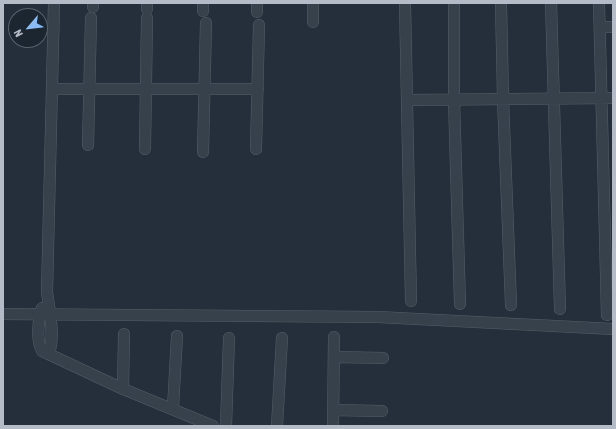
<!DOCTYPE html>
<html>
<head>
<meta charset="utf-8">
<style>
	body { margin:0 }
	#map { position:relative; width:616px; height:429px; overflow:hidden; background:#242f3b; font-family:"Asap Condensed",sans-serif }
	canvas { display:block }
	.frame { position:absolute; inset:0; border:4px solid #b3bcc7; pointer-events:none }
	.north { position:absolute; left:8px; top:8px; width:40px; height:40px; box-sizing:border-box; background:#1c2630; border:1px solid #58626c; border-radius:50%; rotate:242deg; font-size:11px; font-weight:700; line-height:16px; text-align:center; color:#b3bcc7 }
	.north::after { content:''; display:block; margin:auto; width:14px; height:18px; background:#8bbbf3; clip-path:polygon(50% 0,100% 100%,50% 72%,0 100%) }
</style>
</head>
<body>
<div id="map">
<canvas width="616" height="429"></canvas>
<div class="frame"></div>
<div class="north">N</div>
</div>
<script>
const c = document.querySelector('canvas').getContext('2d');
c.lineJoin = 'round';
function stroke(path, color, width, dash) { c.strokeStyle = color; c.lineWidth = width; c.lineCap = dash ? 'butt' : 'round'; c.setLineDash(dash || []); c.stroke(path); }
const street = new Path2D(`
	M405,3L411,301
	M454,3V100L460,304
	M501,3L503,99L511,305
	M551,3L560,309
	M599,3L607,315
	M93,7V3
	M147,9V3
	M203,11V3
	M257,12V3
	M313,22V3
	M600,27H613
	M52,89H258
	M408,100L613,98
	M88,145L91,18
	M145,149L147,18
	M256,149L259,25
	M203,152L206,23
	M42,308C38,320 36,340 42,351L123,389L213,426
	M3,314L378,317L613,329
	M48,354C56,342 49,307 47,292L54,3
	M334,357L383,358
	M123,389L124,334
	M173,408L177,336
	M333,410L382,411
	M226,426L229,338
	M277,426L282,338
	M333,426L334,337`);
stroke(street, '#555f69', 12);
stroke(street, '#37414b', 11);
</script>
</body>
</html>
